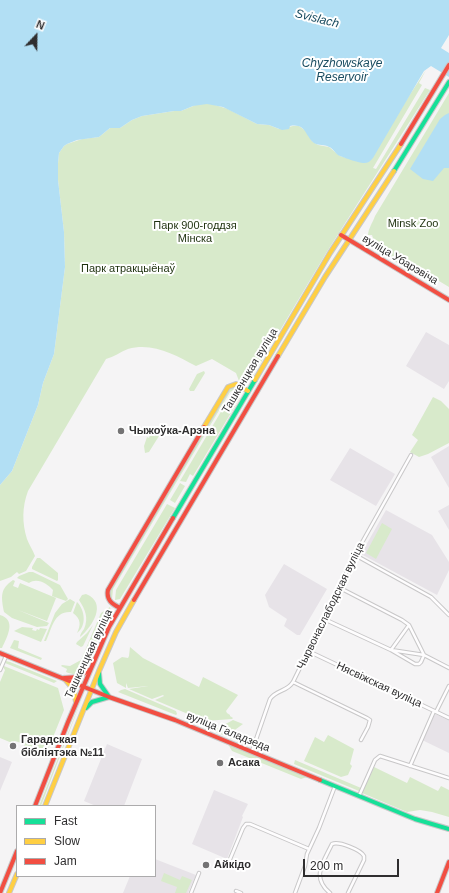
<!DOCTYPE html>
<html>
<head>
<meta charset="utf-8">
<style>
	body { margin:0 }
	#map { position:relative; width:449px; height:893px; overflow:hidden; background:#f5f4f5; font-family:Arial,sans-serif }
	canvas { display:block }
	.legend { position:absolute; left:16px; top:805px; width:140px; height:72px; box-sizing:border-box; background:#fff; border:1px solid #acabac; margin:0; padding:5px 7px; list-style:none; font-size:12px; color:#2f2e2f }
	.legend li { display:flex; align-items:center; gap:8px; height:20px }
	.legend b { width:20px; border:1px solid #acabac }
	.north { position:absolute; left:16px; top:16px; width:40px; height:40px; -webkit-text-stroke:3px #fff; paint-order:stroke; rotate:22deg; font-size:11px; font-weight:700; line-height:16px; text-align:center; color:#2f2e2f }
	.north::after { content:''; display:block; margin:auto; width:14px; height:18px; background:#2f2e2f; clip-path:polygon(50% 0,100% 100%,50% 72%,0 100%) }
	.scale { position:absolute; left:303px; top:859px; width:96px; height:18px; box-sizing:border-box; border:2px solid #2f2e2f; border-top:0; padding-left:5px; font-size:12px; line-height:14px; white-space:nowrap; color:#2f2e2f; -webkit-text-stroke:3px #fff; paint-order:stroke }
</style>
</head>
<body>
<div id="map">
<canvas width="449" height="893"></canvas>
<ul class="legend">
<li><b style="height:5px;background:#16e098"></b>Fast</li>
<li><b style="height:5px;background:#ffcf43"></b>Slow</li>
<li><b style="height:5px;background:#f24e42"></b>Jam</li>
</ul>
<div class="north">N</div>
<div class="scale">200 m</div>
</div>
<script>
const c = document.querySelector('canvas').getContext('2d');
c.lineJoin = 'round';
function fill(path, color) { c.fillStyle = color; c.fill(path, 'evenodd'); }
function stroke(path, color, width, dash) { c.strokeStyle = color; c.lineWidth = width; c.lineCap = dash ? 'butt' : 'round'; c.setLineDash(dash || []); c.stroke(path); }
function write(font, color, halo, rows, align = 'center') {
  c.font = font + ' Arial,sans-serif'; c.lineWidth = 4; c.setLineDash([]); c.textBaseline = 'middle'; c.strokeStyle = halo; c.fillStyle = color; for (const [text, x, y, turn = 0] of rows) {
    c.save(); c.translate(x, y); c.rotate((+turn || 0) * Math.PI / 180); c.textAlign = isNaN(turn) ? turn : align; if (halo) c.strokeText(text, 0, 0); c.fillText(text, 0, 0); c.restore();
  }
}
fill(new Path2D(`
	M426,332L449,345V381L444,389L406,366Z
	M449,446V488L431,457Z
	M350,448L395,474L376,506L330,480Z
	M449,505V530L438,511Z
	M386,510L432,535L449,562V570L437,595L361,554Z
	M284,564L327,589L300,635H297L284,626L287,619L269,607L265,595Z
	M435,714L449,720V753L422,740Z
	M107,744L142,759L124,806H96L84,801Z
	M0,757L12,762L0,791Z
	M214,790L248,804L242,816L243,817L227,859L192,844Z
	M155,859L196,875L188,893H123L130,876H155Z`), '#e7e3e8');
fill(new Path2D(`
	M426,70L419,83L422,85L373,168L376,169L425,88L430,90L421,104L328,250L251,379L247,382H242L243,377H241V381H239L236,373L212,359L196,366C175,355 153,342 128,349C120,352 114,357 106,359L28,491C22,507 22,523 27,539C29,545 33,550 35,556L26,571L19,574L17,572L11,577L0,581V485L12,471L38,405L43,383L54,354L65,267L64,232L58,180V163L59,153L64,146L67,144L82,139L99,137L110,128H120L132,120L142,116L174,111H181L198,104H212L228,109L257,124L269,125L279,129L293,126H299L306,131L312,141L318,145L329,147L340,156L365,163Z
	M449,93V287L404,260L401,265L369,245L374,241L372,235H368C368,229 373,222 375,216Z
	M204,371L205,373L194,391H190L189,389L197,374Z
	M231,387L237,388L230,392L113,589L112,599L109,595L110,590Z
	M238,390L240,393V398L193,476L190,474L186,482L180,481L232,393Z
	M433,397L441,401L449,409V443L428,454L419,457L410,452L418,440L412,435Z
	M150,435L157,434L159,436L149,452L145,453L144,446L147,437L149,438Z
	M180,483L185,486L175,503L170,500Z
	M167,504L175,508L120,599L115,600L116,590Z
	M382,523L392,529L376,559L366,553Z
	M37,558H40L58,573V580L57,581L32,569V567Z
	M29,572H33L60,585L68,599L66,601L52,596L53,590C48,584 37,577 29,583L17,578L19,576Z
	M13,580L15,581L13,586L18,588L20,583L56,598L47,621L18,610L49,623L47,626L37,627L12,618L4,612C1,596 0,589 13,580Z
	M86,594C108,603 92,627 80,637C80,634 82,632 84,629C89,618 85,609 79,600L82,595Z
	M70,599L75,602L71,612C54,611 52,628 46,641H44L55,613L62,604Z
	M77,602C85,610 87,626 77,633C81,625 81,619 73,613Z
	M110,607L111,612L101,631L85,668C79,676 74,675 66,672L67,669L61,666L62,665L70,666L81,660L101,613Z
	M0,615C17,620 7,637 2,648H0Z
	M93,625L83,646L81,647L76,644L77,642L87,633Z
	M22,627L33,628L32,630L36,631L37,629L39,630L40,628L47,629L41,642L14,631Z
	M14,640L19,641L18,648L42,658L41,660L10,648Z
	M130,647L143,658L199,687L203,677L238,695L226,711L227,713L230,715V716L233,718L232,719L205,721L203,720V714L202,720L155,700L164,696L163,695L152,699L129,689L148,686L128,688L126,683V688L117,683L113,663L122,657L128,658L129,656Z
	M6,661L10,662L57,681L54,683L5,663Z
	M4,666L58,688L64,710L45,757L25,748L24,744L15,741L12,743L0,738V682L5,670L3,667Z
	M125,689L176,711L177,714L176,715L118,692L121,690Z
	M84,693L41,806H39Z
	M186,715L190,716L254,743L249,746L192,722Z
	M233,720L243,724L232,732L220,727Z
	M328,735L354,749L350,764L352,766L348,775L341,777L304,761L315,737L324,742Z
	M228,744L307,777L301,779L232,751Z
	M295,760L361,788L359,791L294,764Z
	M374,767L407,783L410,777L438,791L441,786L449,790V817L432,812L420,810L407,812L362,793Z
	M164,873L180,880L182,876L192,880L186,893H175L177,887L161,881Z`), '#d8eacb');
fill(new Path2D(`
	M0,0H449V35L441,48L449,53V77L431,66L424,71L373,158C371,160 369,163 365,163C361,164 342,157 338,155C335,153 333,148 329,147C324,144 319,146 314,143C305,136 306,123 290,126L289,129L282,130L269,125L257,124L223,107L207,104L193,106L181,111H174L142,116L132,120L120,128H110L99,137L77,140L67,144L64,146L59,153L58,163V180L64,232L65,267L54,354L43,383L38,405L12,471L0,485Z
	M449,113V168H444L433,181L423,179L410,169L440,119L445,115Z`), '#b2dff4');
const street = new Path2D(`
	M355,555L431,597L449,615
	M340,588L402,620L409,625L424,655L421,662L419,664H415L391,650L409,625
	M324,619L391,650L424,655L449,668
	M308,651L449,718
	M0,670L6,656
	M293,682L367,718L370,720L368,727L361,740
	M436,712L449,686
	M252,751L270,699C277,689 287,692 293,682L355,555L411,455
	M410,766L434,711
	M359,796L375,760L380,756L449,778
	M228,864L243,828L246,824H250L309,849
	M236,891L241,893
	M191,893L199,873
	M295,893L305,866L307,854L319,828L335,786
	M330,893C311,877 323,863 332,844C339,841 361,850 364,856V860L348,893`);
const fast = new Path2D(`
	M394,171L449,82
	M173,518L255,380
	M86,708L92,702L109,697L100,684L99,673
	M320,780L415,819L449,829`);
const slow = new Path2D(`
	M278,356L325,277L394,171
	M255,380L330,253L401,144
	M204,427L228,387L236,384L248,391
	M64,678L74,690L76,702
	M45,806L99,671L116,632L134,600
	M9,893L17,874`);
const jam = new Path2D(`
	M401,144L449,65
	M341,235L449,300
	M134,600L278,356
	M120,608C112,604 106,600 108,590L204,427
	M0,653L109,697L175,720L320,780
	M64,678L78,677L89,670
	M35,806L68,722L109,627L173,518
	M0,893L17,851
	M437,893L449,862`);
stroke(street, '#c8c7c8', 4.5);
stroke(fast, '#c8c7c8', 6);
stroke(slow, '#c8c7c8', 6);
stroke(jam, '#c8c7c8', 6);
stroke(street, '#fefdfe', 2.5);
stroke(fast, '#16e098', 4);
stroke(slow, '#ffcf43', 4);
stroke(jam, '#f24e42', 4);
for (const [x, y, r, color] of [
	[121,431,4,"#747374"],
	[13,746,4,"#747374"],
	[220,763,4,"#747374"],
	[206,865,4,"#747374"]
]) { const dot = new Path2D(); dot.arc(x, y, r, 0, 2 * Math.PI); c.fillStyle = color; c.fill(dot); stroke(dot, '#fff', 1.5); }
write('11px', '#1d300d', '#fff', [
	["Minsk Zoo",413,224],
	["Парк 900-годдзя",195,226],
	["Мінска",195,239],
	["Парк атракцыёнаў",128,269]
]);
write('11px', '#2f2e2f', '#fff', [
	["вуліца Убарэвіча",400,260,31],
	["Ташкенцкая вуліца",250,371,-59],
	["Чырвонаслабодская вуліца",331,606,-64],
	["Ташкенцкая вуліца",89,654,-65],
	["Нясвіжская вуліца",379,685,25],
	["вуліца Галадзеда",228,732,22]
]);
write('bold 11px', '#2f2e2f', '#fff', [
	["Чыжоўка-Арэна",129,431],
	["Гарадская",21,740],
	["бібліятэка №11",21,753],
	["Асака",228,763],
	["Айкідо",214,865]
], 'left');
write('italic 12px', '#194c60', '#fff', [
	["Svislach",317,19,14],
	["Chyzhowskaye",342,64],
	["Reservoir",342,78]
]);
</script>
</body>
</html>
